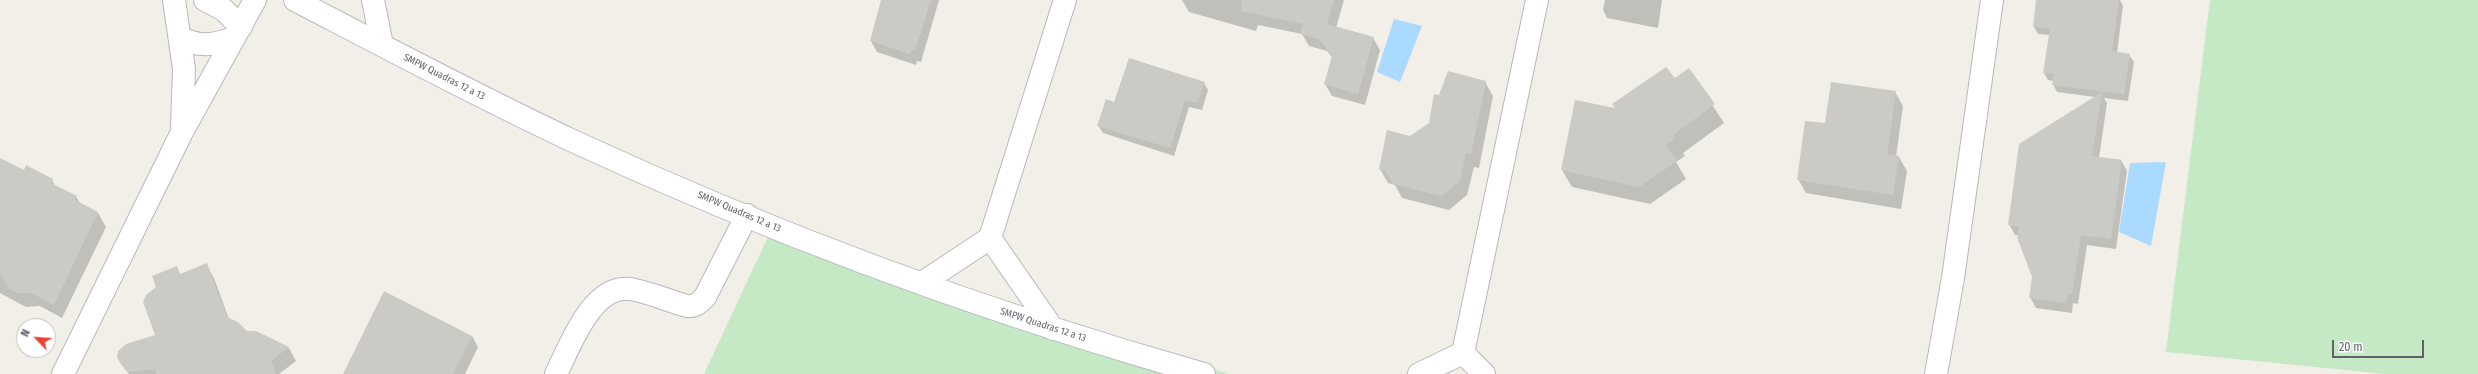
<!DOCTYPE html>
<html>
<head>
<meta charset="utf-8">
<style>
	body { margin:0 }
	#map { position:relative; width:2478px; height:374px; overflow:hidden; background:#f1efe8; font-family:"Fira Sans Condensed",sans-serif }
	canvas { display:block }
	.north { position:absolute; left:16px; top:318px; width:40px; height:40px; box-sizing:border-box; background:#fff; border:1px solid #bfc1c3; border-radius:50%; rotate:295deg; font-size:11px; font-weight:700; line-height:16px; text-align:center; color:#5f6368 }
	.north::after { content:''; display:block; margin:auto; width:14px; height:18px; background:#ea4335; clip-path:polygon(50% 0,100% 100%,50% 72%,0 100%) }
	.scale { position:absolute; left:2332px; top:340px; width:92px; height:18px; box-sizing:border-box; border:2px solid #5f6368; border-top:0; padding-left:5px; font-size:12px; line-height:14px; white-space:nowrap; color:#5f6368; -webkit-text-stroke:3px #fff; paint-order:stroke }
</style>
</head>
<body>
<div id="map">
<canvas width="2478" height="374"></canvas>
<div class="north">N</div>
<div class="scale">20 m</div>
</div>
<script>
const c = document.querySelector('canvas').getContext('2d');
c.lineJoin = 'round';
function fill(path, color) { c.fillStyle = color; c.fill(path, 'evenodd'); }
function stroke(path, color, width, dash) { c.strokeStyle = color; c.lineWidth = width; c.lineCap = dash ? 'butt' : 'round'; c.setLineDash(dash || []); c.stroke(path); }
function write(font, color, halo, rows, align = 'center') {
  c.font = font + ' "Fira Sans Condensed",sans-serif'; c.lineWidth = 3.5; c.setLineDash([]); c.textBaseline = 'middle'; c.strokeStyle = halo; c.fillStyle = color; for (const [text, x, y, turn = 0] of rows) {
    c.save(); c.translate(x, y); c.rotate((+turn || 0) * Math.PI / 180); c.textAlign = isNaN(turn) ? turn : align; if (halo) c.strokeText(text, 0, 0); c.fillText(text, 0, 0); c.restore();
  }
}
fill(new Path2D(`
	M2210,0H2478V374H2385L2166,352Z
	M773,226L1229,374H704Z`), '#c5e8c5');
fill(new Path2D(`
	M1394,19L1422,26L1400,82L1377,72Z
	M2166,162L2151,246L2119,232L2130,163Z`), '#aadaff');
fill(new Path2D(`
	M882,0H939L921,62L917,61L916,65L877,52L871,41Z
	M1182,0H1344L1336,28L1373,38L1380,50L1365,105L1332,96L1325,84L1333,58L1327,51L1309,46L1302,34L1258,25L1256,31L1189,12Z
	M1605,0H1662L1658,28L1607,18L1603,10Z
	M2037,0H2120L2123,6L2117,53L2129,55L2134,62L2128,101L2104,98L2107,103L2099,158L2121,160L2127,171L2116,249L2087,245L2078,304L2073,303L2072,313L2036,308L2030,297L2033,276L2018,235H2015L2009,224L2095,97L2057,92L2053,84L2054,81L2048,80L2044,73L2050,35L2038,34L2034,27Z
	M1689,69L1724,123L1683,153L1685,156L1676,162L1686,179L1650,204L1572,187L1562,170L1617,109L1675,80Z
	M1485,82L1493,96L1479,168L1474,167L1467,195L1449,210L1402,198L1395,185L1388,183L1380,169L1410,137L1430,124L1439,97Z
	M1204,83L1208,90L1202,110L1189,107L1174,156L1103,133L1098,125Z
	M1895,92L1903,106L1896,157H1899L1907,171L1901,209L1806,193L1798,179L1826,124Z
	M0,160L24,171L52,180L56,187L76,197L80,203L98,213L106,227L62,318L40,306L26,307L0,293Z
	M206,264L214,278L234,333L256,332L289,348L296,361L279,374H129L118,356L156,336L179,276Z
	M472,336L478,347L465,374H345Z`), '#0003');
fill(new Path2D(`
	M881,0H931L915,51L911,50L910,54L870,41Z
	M1242,0H1334L1327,24L1374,37L1358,94L1324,84L1332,56L1319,39L1300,34L1303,24L1241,11Z
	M2036,0H2119L2112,51L2130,54L2124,94L2052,85L2054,74L2043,73L2050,28L2033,27Z
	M1129,58L1205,82L1197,103L1185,100L1170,148L1097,126L1106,99L1114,102Z
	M1666,67L1675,78L1689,68L1715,104L1673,135L1676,138L1666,145L1677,161L1639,187L1561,170L1575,100L1615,108L1612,104Z
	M1448,71L1486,81L1471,154L1466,153L1460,181L1441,196L1393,184L1386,171L1379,169L1387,130L1410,136L1429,123L1434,94L1439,95Z
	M1831,82L1896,91L1887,154L1899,156L1893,195L1797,180L1805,121L1825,123Z
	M2102,92L2092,156L2122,160L2111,239L2081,235L2072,294L2068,293L2066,303L2029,298L2032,277L2017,237L2019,226L2008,225L2019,144Z
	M0,158L24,170L26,165L53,179L51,183L77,196L75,200L98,212L54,305L31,293H17L9,289L0,273Z
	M207,263L227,317L238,322L247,331H256L289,347L271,361L276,374H157L155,369L127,372L120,363L117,357L118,351L126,344L155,335L143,302L146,295L156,287L152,276L177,266L180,274Z
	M384,291L472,336L453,374H343Z`), '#cccac5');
const street = new Path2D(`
	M174,0L184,69L182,126
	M205,0L224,10L241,27
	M373,0L382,45
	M180,37C199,48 214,45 234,38
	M990,238L1053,329
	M922,283L990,238L1065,0
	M1463,353L1537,0
	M1463,353L1484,374
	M63,374L182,132L255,0
	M556,374C570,346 592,284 630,289C649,292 669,301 687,306C695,307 699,303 705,297L747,215
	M1419,374L1463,353
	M1936,374L1953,278L1992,0`);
const secondary = new Path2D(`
	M295,0C387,48 479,97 573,141C776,235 988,313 1204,374`);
stroke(street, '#b5b8bc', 24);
stroke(secondary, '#b6babf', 24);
stroke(street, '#fff', 22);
stroke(secondary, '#fff', 22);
write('10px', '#5f6368', '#fff', [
	["SMPW Quadras 12 a 13",444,77,27],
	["SMPW Quadras 12 a 13",739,212,23],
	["SMPW Quadras 12 a 13",1043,325,18]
]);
</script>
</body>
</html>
